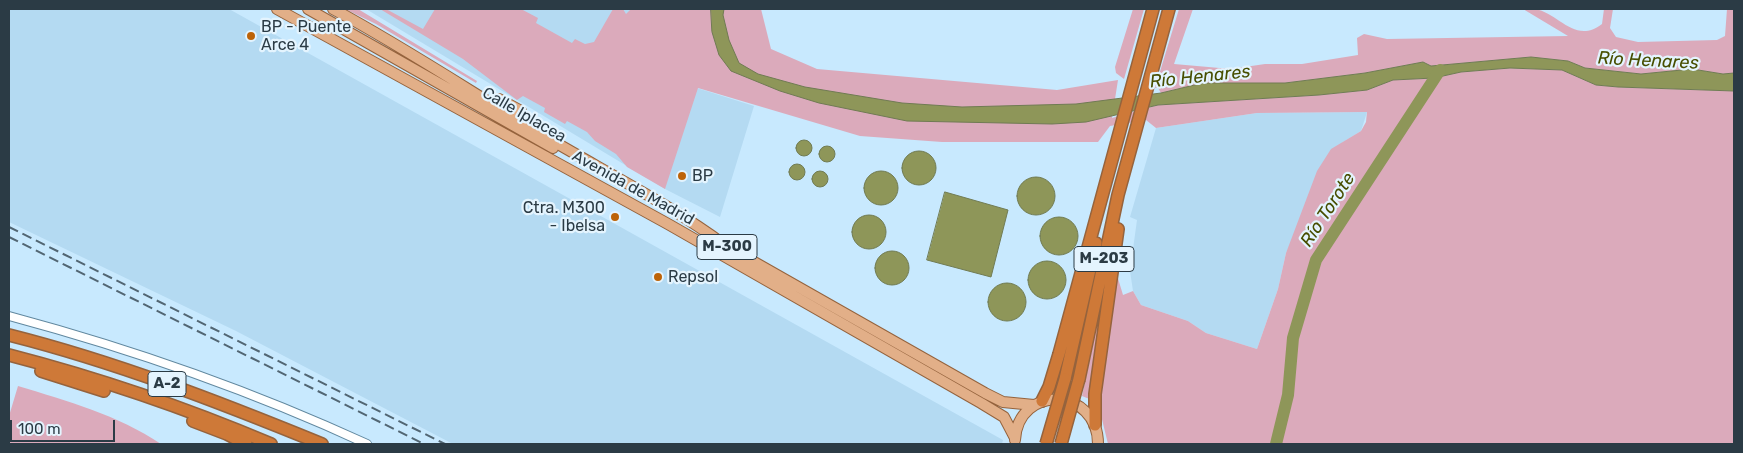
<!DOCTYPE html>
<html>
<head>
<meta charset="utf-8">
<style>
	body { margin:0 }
	#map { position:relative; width:1743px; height:453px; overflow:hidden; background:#c8e9fe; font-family:Rubik,sans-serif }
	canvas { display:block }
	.frame { position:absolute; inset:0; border:10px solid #2b3b45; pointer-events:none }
	.scale { position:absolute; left:10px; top:420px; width:105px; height:22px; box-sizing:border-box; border:2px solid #2b3b45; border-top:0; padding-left:6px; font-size:15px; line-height:18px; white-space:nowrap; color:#2b3b45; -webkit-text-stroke:4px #e4f4fe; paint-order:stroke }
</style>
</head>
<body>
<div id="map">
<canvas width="1743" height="453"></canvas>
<div class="frame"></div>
<div class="scale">100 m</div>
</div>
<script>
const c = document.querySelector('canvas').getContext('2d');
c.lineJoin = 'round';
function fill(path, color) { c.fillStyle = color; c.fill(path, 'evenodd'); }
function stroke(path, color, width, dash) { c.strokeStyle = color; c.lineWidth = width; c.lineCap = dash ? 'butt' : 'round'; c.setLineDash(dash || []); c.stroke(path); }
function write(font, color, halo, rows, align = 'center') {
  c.font = font + ' Rubik,sans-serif'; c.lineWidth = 4.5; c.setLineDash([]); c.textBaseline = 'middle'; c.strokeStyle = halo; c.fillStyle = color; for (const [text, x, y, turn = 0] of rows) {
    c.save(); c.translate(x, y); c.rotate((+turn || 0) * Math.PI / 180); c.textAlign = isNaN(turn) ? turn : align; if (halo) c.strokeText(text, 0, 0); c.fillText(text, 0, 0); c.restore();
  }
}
fill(new Path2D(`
	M9,9H229L1003,440L1002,444H453L236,331L9,222Z
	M366,9H701L697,88L754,106L720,217L665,189Z
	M1367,112L1361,131L1343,142L1286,253L1278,289L1257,349L1206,333L1188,321L1141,305L1133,291L1130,271L1137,220L1130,217L1156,128L1257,113Z`), '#b4daf2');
fill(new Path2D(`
	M345,9H358L477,81L476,83L376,24Z
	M380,9H386L423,29L435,9H521L538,18L536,23L572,43L575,39L585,44L594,42L613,9H623L626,14L631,9H761L771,49L817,69L1057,90L1118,80L1112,118L1158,105L1319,95L1367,90L1393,80L1434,78L1461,72L1510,68L1562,70L1596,85L1618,87L1734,91V444H1108L1099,407L1114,280L1117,275L1123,295L1133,291L1141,305L1188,321L1206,333L1257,349L1278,289L1286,253L1317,171L1331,149L1361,131L1366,122L1367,112L1257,113L1156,128L1146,120L1110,126L1098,142H942L860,136L698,88L665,189L627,167L616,154L595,141L587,132L567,121L565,124L544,112L545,108L523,96L517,100L463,59Z
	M1133,9H1144L1124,79L1116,73L1115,67Z
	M1179,9H1193L1174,64L1231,69L1265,64H1302L1358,55L1357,38L1364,34L1387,39L1568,36L1523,9C1527,9 1532,8 1535,9C1559,13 1575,45 1602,24L1604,9H1613L1610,28L1616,37L1638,42L1717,40L1725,36L1727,9H1734V73L1723,74L1692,69L1641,74L1585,68L1568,61L1531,57L1431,66L1423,62L1365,73L1285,83H1203L1161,93L1158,88H1155Z
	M1107,277L1092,400L1082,396Z
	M18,386C67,401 118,415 161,444H9V416Z`), '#dbaabb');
const water = new Path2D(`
	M711,9H724L723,15L729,40L739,63L758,74L805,87L902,103L962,107L1076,104L1161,93L1203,83H1285L1365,73L1423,62L1431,66L1531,57L1568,61L1585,68L1641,74L1692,69L1723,74L1734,73V91L1618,87L1596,85L1562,70L1510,68L1461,72L1434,78L1393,80L1367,90L1319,95L1158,105L1086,122L1052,124L907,121L819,103L780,91L731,71L719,55L712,32Z
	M796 148a8 8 0 1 1 16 0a8 8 0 1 1-16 0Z
	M819 154a8 8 0 1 1 16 0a8 8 0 1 1-16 0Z
	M902 168a17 17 0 1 1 34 0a17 17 0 1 1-34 0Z
	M789 172a8 8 0 1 1 16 0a8 8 0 1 1-16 0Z
	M812 179a8 8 0 1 1 16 0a8 8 0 1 1-16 0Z
	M864 188a17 17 0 1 1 34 0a17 17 0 1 1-34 0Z
	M1017 196a19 19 0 1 1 38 0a19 19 0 1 1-38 0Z
	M945,192L1008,210L991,277L927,260Z
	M852 232a17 17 0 1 1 34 0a17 17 0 1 1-34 0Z
	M1040 236a19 19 0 1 1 38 0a19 19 0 1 1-38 0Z
	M875 268a17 17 0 1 1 34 0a17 17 0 1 1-34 0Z
	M1028 280a19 19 0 1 1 38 0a19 19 0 1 1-38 0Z
	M988 302a19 19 0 1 1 38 0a19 19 0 1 1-38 0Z`);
fill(water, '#8e9659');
stroke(water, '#707b53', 1);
stroke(new Path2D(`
	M1276,444L1288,395L1293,338L1316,260L1440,70`), '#8e9659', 12);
const minor = new Path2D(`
	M9,316C132,349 252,391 367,444`);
const major = new Path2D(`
	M277,9L668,224L981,403L1004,417L1015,438
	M308,9L553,148
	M333,9C404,47 471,92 541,134C603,171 668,203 726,246L985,393L1003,402L1034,405
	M499,99L521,111
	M1015,440C1018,384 1098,387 1098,444`);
const highway = new Path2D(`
	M9,335C116,362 219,402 322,444
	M9,355C98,378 186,408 271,444
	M41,371L104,391
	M1065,379L1096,243
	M1079,379L1118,195L1169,9
	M1042,401L1049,387L1059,354L1153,9
	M193,421L227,434L246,444
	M1095,425V394L1118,229`);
stroke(minor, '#61889f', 10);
stroke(major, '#95633d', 12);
stroke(highway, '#95633d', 14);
stroke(minor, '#fff', 8);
stroke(major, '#e2af88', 10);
stroke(highway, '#ce7938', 11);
stroke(new Path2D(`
	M9,227L445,444
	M9,237L424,444`), '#526673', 2, [10, 5]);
const highwayBridge = new Path2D(`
	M1046,444L1065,379
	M1061,444L1079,379`);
stroke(highwayBridge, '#95633d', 14, []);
stroke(highwayBridge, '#ce7938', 11);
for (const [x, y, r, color] of [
	[251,36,5,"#bd6308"],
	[682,176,5,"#bd6308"],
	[615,217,5,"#bd6308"],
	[658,277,5,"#bd6308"]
]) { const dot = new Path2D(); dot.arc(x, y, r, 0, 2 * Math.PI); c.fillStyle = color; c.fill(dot); stroke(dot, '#e4f4fe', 2); }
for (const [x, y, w] of [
	[727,247,60],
	[1104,259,60],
	[167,384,38]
]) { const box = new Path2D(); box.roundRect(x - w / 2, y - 12.5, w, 25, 4); c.fillStyle = '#e4f4fe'; c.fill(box); stroke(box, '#2b3b45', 1); }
write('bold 15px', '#2b3b45', null, [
	["M-300",727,247],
	["M-203",1104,259],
	["A-2",167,384]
]);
write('16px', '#2b3b45', '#e4f4fe', [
	["BP - Puente",261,27],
	["Arce 4",261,45],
	["BP",692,176],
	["Ctra. M300",605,208,"right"],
	["- Ibelsa",605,226,"right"],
	["Repsol",668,277]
], 'left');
write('16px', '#2b3b45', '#e4f4fe', [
	["Calle Iplacea",524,115,30],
	["Avenida de Madrid",633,188,29]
]);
write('italic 18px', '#474e00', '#e4f4fe', [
	["Río Henares",1648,61,3],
	["Río Henares",1200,77,-6],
	["Río Torote",1328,210,-57]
]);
</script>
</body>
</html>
